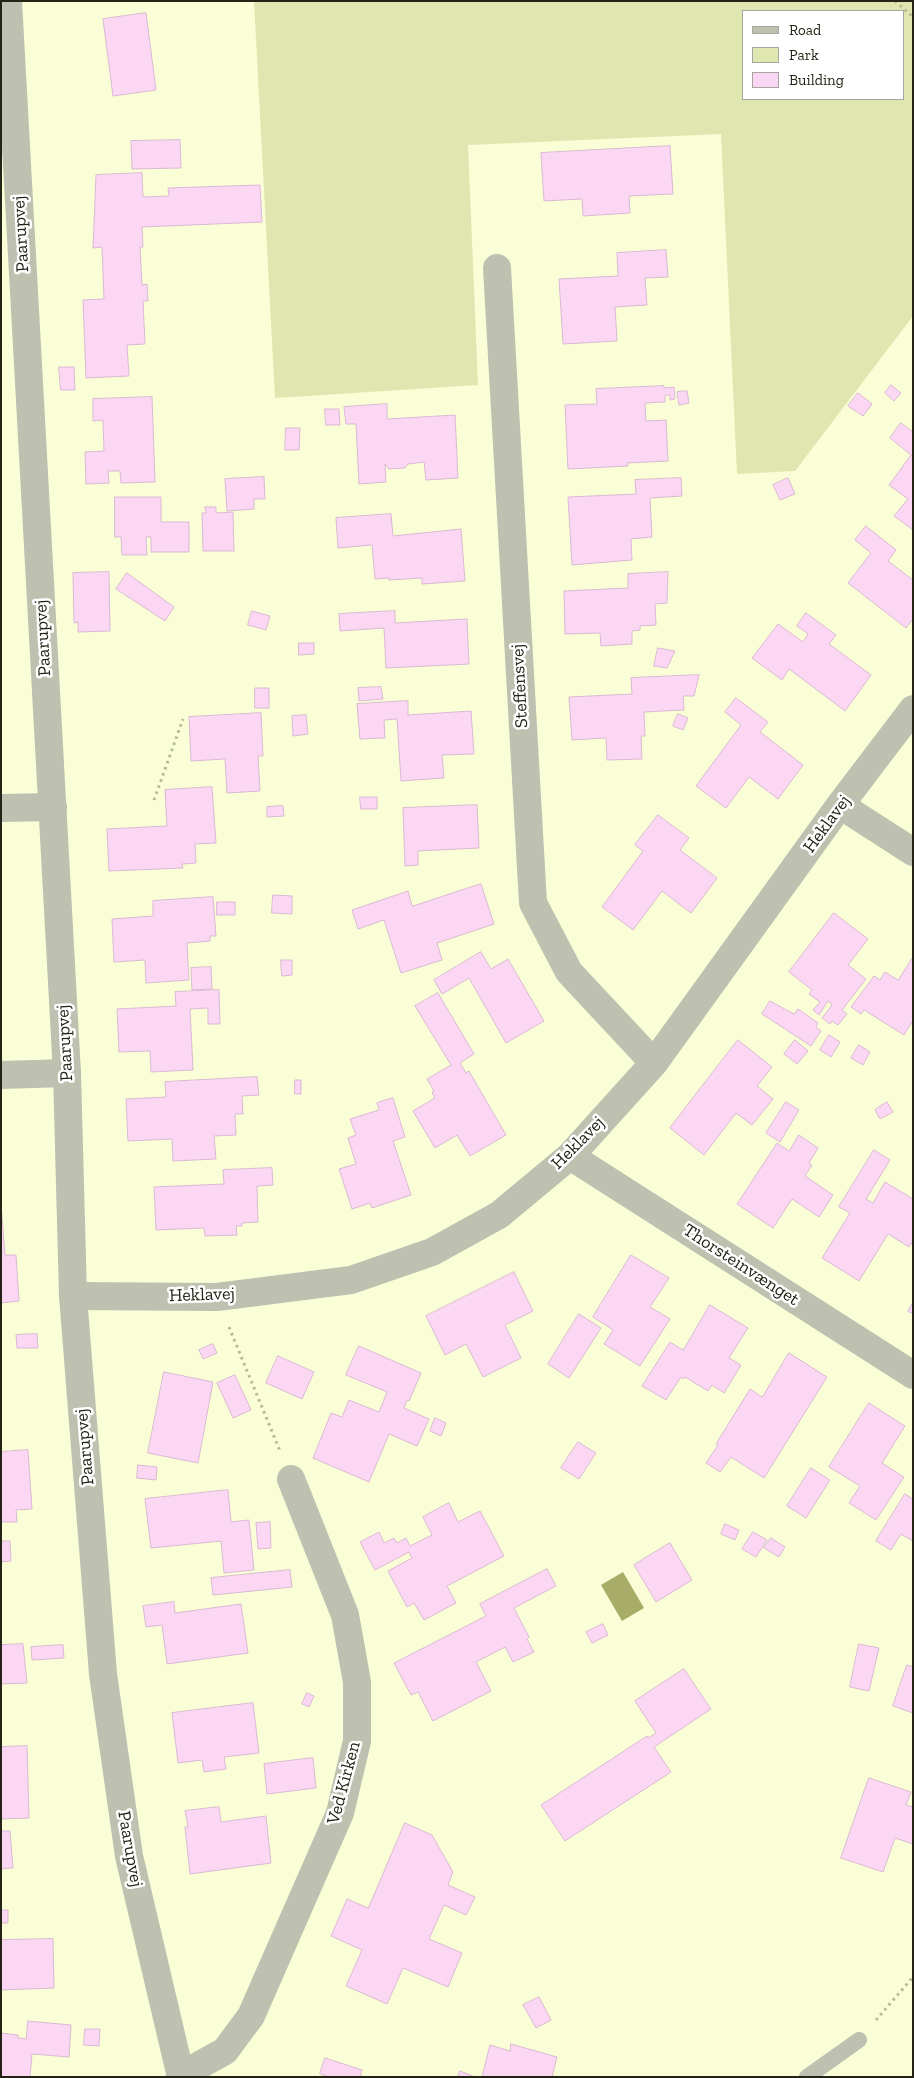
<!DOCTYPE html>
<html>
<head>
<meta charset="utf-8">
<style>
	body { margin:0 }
	#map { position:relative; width:914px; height:2078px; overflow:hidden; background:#f9fed7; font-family:"Zilla Slab",serif }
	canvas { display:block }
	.frame { position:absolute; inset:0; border:2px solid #232416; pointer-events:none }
	.legend { position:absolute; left:742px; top:10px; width:162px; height:90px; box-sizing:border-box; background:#fff; border:1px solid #a7a7a2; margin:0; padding:6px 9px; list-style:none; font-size:15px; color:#232416 }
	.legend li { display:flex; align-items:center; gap:10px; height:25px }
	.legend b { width:25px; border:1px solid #a7a7a2 }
</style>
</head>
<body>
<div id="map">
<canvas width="914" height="2078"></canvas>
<div class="frame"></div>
<ul class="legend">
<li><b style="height:6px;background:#bec0b0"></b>Road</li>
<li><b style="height:14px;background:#e0e6af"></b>Park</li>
<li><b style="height:14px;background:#fcd7f4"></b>Building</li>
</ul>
</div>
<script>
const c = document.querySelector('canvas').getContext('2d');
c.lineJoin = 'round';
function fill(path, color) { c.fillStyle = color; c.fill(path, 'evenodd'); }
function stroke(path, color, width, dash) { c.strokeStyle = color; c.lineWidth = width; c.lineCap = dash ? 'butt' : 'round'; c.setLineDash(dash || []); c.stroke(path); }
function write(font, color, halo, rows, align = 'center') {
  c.font = font + ' "Zilla Slab",serif'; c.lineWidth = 5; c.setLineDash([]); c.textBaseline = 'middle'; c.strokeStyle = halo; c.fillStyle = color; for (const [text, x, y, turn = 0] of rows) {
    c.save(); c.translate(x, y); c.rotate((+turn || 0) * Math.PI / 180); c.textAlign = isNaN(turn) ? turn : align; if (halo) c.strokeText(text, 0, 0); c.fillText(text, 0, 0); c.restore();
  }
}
fill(new Path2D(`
	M254,1H913V316L795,471L737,474L721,134L468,145L478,385L275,398ZM743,11H903V99H743Z`), '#e0e6af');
fill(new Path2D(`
	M623,1572L644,1608L622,1621L601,1585Z`), '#a7ad68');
const building = new Path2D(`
	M146,13L156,90L113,96L103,19Z
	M180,140L181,168L132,169L131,141Z
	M670,146L673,194L629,196L630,213L583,216L582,199L544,201L541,153Z
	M142,173L143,197L169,196L168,188L260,185L262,222L142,227L143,247H140L142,285L147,284L148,301H143L145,344L127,345L129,376L86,378L83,300L104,299L102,247L93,248L96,175Z
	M666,250L668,277L645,278L647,305L615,307L617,341L563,344L559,279L618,276L617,253Z
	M59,367H74L75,390H61Z
	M891,385L901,393L894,401L885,393Z
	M664,386V388L674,387L675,399L670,400V395H665V402L645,403L646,421L666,420L668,461L627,463L628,466L568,469L565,405L597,404L596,389Z
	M687,391L689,403L679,405L677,392Z
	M858,393L872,404L863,416L848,406Z
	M152,397L155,482L121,483L120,471H108L109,483L86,484L85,452L104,451L103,420L93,421V399Z
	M387,404V419L455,415L458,478L426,480L424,462L408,464L405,468L389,469L385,464L386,482L359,484L356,424H346L344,407Z
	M325,409H339L340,425H326Z
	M901,423L913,432V530L894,516L908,499L889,485L911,455L890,438Z
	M286,428H300L299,450H285Z
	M264,477L265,499H254V509L227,511L225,479Z
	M681,478L682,496L650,498L652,537L631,539L632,560L572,565L568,497L636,494L635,480Z
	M788,478L795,494L780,500L773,485Z
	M115,497H161V522H189V552H151V537H146L147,555H122L121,537H115Z
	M205,507H216V513L233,512L234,551H203L202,513H206Z
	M391,514L393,536L461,529L465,581L422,584V578L389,580V578L375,579L372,545L338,548L336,518Z
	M866,526L896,550L888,561L913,580V619L906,628L848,583L871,553L855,540Z
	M109,572L110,631L78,632V622L74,623L73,573Z
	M668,572L667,603L655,604L656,625L640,626V630L632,631V644L601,646L600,633L565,634L564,591L628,588V574Z
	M127,573L174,607L165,621L116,589Z
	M252,611L270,616L266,630L248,625Z
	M395,611V623L467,619L469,664L386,668L384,628L340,631L339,614Z
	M806,613L836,635L829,644L871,675L845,711L789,669L782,680L752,658L778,624L803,642L808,634L797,626Z
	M299,643H314V654L299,655Z
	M658,648L675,651L667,668L654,666Z
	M699,675L694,696H683L684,710L644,712L645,736H641L642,759L607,760L606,738L572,740L569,697L632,694L631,678Z
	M381,687L383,699L359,701L358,688Z
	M255,688H269V708H255Z
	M736,698L768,722L760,732L803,765L778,799L749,777L726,808L696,786L741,725L725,712Z
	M408,701V715L471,711L474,754L442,755L444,778L401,781L397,719L384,720L385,738L360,739L357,704Z
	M261,713L263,756H258L260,791L227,793L225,759L191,761L189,717Z
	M678,714L688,718L683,730L673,726Z
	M306,715L308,734L293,736L292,716Z
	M212,787L216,843L195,844L196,863L182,864L183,868L109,871L107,829L167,826L165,790Z
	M360,797H377V809H361Z
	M477,805L479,848L418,851V865L405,866L403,808Z
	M283,806L284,816L267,817V807Z
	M658,815L689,838L680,850L717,878L691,913L662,891L633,930L602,907L643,851L635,845Z
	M481,884L494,924L437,943L442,960L401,973L384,920L358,929L352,910L408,891L412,906Z
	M273,895L292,896V914L272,913Z
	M213,897L216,936H210V941L187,943L189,980L146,983L145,960L114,962L112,919L153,916V901Z
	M217,902H235V915H217Z
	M834,913L868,939L848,965L866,979L842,1010L847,1014L838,1025L832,1021L830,1024L822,1018L832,1005L828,1001L819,1015L813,1010L820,1002L809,994L812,990L789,972Z
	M481,952L491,969L508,959L544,1021L506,1043L469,978L442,994L434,980Z
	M913,957V1021L904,1035L864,1010L861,1014L851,1007L874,976L880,980L885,972L898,980Z
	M281,960H292V975L282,976Z
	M211,967L212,989L192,990L191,968Z
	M219,990L220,1024H208V1008L190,1009L193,1070L151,1072L150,1051L119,1052L117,1009L176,1006L175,992Z
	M438,993L474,1054L460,1063L466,1073L469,1071L506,1135L470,1156L457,1135L435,1148L413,1111L435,1098L432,1092L434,1091L427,1079L451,1065L415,1006Z
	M770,1001L794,1014L798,1009L818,1023L816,1027L821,1031L811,1046L762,1014Z
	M829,1035L840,1042L831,1057L820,1050Z
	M738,1040L772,1067L757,1086L773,1099L752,1125L736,1113L704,1155L670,1128Z
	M795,1040L808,1051L797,1064L784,1054Z
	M859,1045L870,1052L863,1065L851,1058Z
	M257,1077L259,1095L242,1096L243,1114H235L236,1135L214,1136L216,1159L173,1161L172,1139L128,1141L126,1099L166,1097L165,1082Z
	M295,1080H301V1094H295Z
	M393,1098L405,1137L393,1141L411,1195L372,1208L370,1203L352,1209L339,1169L356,1164L348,1138L356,1135L350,1119L379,1110L377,1103Z
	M786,1102L799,1110L780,1142L766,1133Z
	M887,1102L893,1112L880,1119L875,1110Z
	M799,1135L818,1148L809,1163L812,1165L805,1176L833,1195L819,1217L792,1199L773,1228L737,1204L777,1143L789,1151Z
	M874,1150L890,1160L866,1199L873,1203L885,1182L913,1199V1241L909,1247L888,1234L859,1281L822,1258L850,1213L839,1207Z
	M272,1168L273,1185L257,1186L258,1222L242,1223V1226H236L237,1235L205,1236L204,1228L156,1230L154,1187L224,1184L223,1170Z
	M1,1204L5,1255H16L19,1301L1,1303Z
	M631,1255L669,1278L650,1307L670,1319L640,1366L604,1344L613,1330L593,1317Z
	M514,1272L533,1311L505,1325L521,1358L483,1377L466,1344L445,1355L426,1316Z
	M913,1303V1314L908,1311Z
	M710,1305L748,1328L729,1358L741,1365L724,1393L712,1385L708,1391L685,1377L684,1379L681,1377L666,1400L642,1386L670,1342L683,1350Z
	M579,1314L601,1328L569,1378L548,1364Z
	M37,1334L38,1348H17L16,1335Z
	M213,1344L217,1353L203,1359L199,1350Z
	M359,1346L421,1373L409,1401L407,1400L404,1408L429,1419L417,1446L389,1434L369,1482L313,1458L331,1413L342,1417L349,1400L379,1412L387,1392L346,1375Z
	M789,1353L827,1377L764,1478L731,1457L720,1472L706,1463L718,1445L716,1444L750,1389L762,1397Z
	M278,1356L314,1372L302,1399L266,1383Z
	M164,1372L213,1382L198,1463L148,1453Z
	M235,1375L251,1410L233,1418L217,1383Z
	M869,1403L905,1426L882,1463L904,1477L876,1520L849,1503L860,1486L829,1467Z
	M435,1418L446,1423L441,1436L430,1431Z
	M578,1442L596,1453L579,1479L561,1468Z
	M28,1450L32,1509L16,1510L17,1522H1V1452Z
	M138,1465L157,1467L156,1480L137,1478Z
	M811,1468L830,1480L806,1518L787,1506Z
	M228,1490L231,1522L249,1520L254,1570L224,1573L221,1541L151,1548L145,1499Z
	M905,1494L913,1499V1541L901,1534L891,1550L876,1541Z
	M449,1503L458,1522L480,1511L504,1556L447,1586L456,1603L424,1620L414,1603L407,1607L388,1571L412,1558L409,1552L375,1570L360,1542L379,1532L384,1543L394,1538L397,1543L406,1538L410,1546L432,1535L423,1517Z
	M270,1522L271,1548L258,1549L256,1523Z
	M725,1524L739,1530L735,1540L721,1534Z
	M753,1532L767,1540L756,1557L742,1549Z
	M771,1538L785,1547L779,1557L764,1548Z
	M1,1541H10L11,1561L1,1562Z
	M670,1543L692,1580L656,1602L634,1565Z
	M547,1569L556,1586L514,1608L529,1637L527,1639L534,1652L513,1662L505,1647L476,1662L491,1691L433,1721L418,1692L411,1695L394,1663L486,1616L480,1604Z
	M290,1570L292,1587L213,1595L211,1578Z
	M174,1602L175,1613L241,1604L248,1653L167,1664L162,1625L146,1627L143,1606Z
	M603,1624L608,1635L592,1643L586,1632Z
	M23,1644L27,1683L1,1684V1645Z
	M859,1644L879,1648L869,1691L850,1687Z
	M63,1645L64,1658L32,1660L31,1647Z
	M907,1665L913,1667V1713L893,1706Z
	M684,1669L711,1709L654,1747L671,1772L565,1841L541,1805L647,1736L648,1738L656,1733L635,1701Z
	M307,1693L314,1696L309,1707L302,1704Z
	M253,1703L259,1753L224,1757L226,1769L204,1772L202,1760L178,1763L172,1713Z
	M27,1746L29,1818L1,1819V1747Z
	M313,1758L316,1788L267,1794L264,1764Z
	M869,1778L911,1792L906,1805L913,1807V1844L895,1838L883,1872L841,1858Z
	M219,1807L221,1822L266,1816L271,1863L190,1874L185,1827H188L185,1811Z
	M405,1823L432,1835L453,1872L448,1885L475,1897L466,1915L444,1905L429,1939L462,1953L448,1987L403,1968L387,2004L346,1986L362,1950L331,1936L347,1899L368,1908Z
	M1,1831H10L13,1868L1,1869Z
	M1,1910H8V1923H1Z
	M53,1939L54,1988L1,1990V1940Z
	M539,1997L551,2020L536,2028L523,2005Z
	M28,2021L71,2025L69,2057L32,2054L30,2077H1V2033L18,2035V2038L26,2039Z
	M85,2029H100L99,2046L84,2045Z
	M511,2044L557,2057L552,2077H482L490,2045L510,2051Z
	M325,2058L362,2070L360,2077H329L320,2074Z
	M460,2071L475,2077H458Z`);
fill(building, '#fcd7f4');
stroke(building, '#d9b9d2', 1);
stroke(new Path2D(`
	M895,1L913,17
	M154,800L183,719
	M229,1327L280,1451
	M876,2020L913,1977`), '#b5b899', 3, [2.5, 4]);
stroke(new Path2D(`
	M807,2077L859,2040`), '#bec0b0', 16);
stroke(new Path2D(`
	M497,268L533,903L569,972L654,1063
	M840,805L913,852
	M1,808L53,807
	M1,1075L67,1073
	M570,1156L913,1375
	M73,1296L217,1297L351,1280L432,1252L499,1215L570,1156L654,1063L840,805L913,709
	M180,2076L225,2051L251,2016L340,1813L357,1741V1682L345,1615L291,1479`), '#bec0b0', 28);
stroke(new Path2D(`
	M8,1L67,1073L73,1296L103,1674L129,1856L181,2077`), '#bec0b0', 28);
write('18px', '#232416', '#fff', [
	["Paarupvej",21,234,-93],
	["Paarupvej",43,638,-93],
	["Steffensvej",520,686,-93],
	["Heklavej",827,824,-54],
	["Paarupvej",65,1043,-93],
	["Heklavej",578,1143,-45],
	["Thorsteinvænget",741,1265,33],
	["Heklavej",202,1295,-2],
	["Paarupvej",85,1447,-95],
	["Ved Kirken",344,1783,-75],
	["Paarupvej",130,1849,80]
]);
</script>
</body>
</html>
